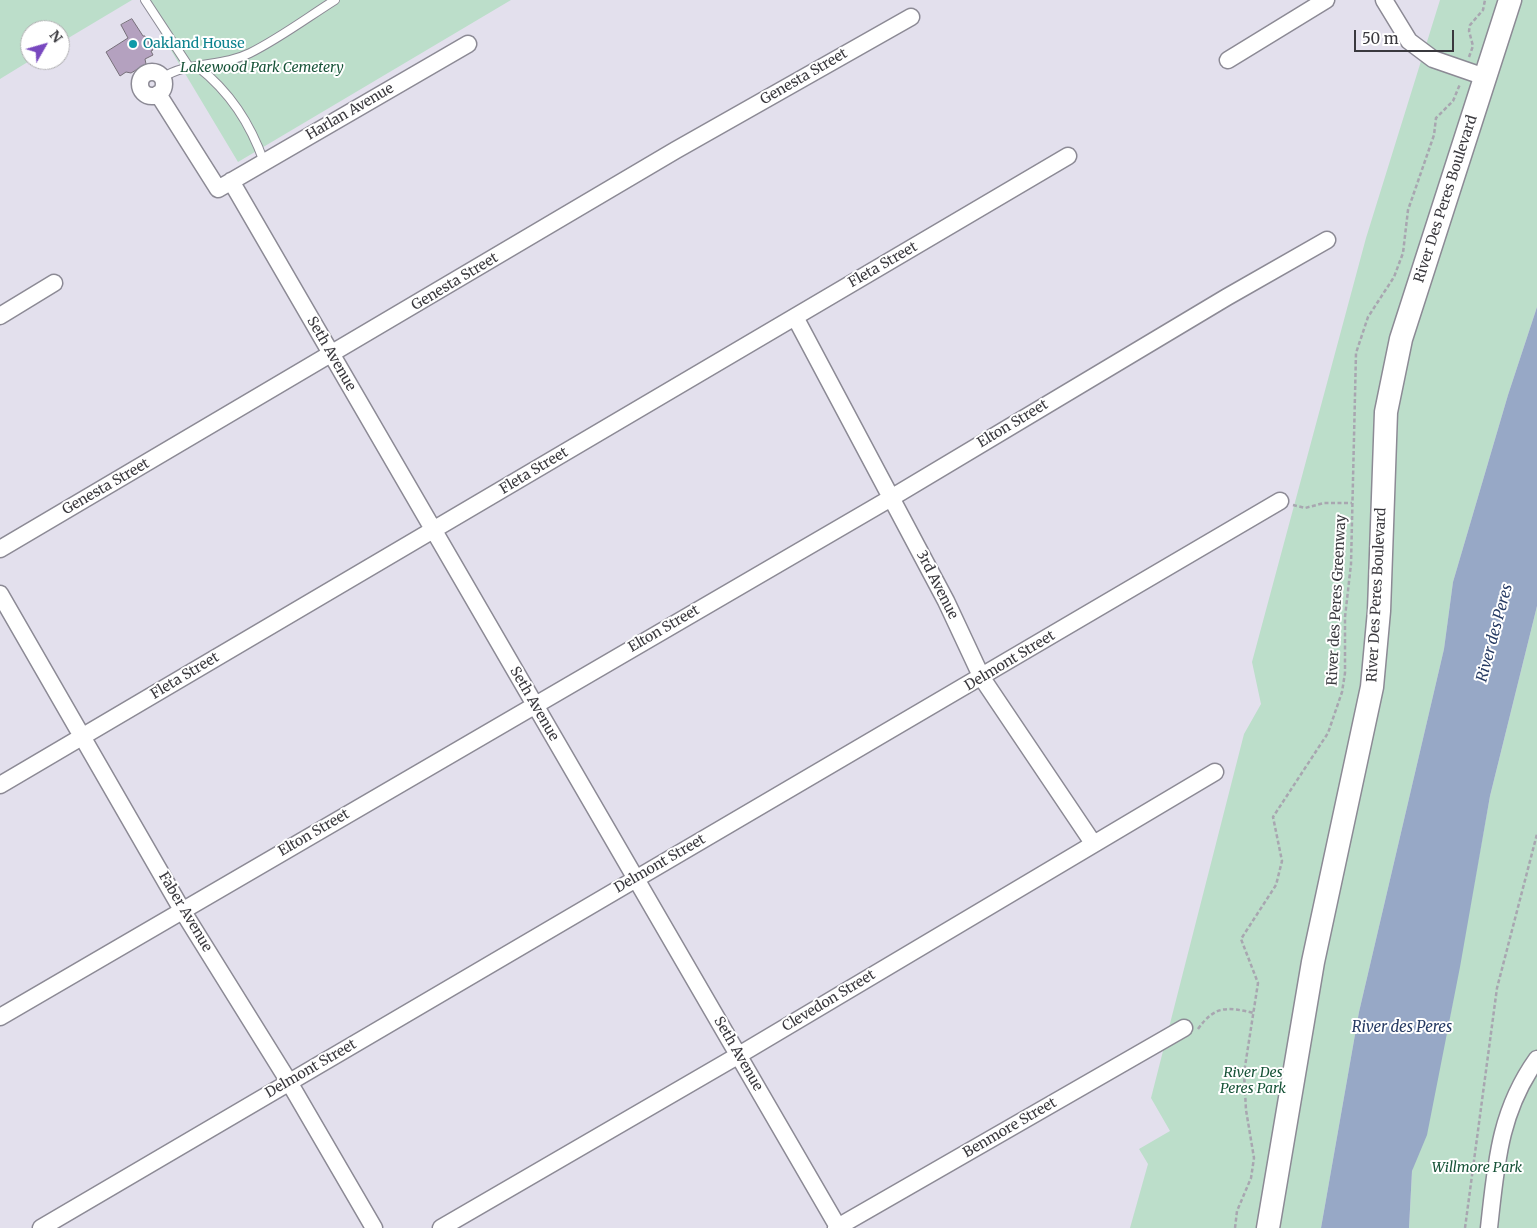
<!DOCTYPE html>
<html>
<head>
<meta charset="utf-8">
<style>
	body { margin:0 }
	#map { position:relative; width:1537px; height:1228px; overflow:hidden; background:#e3e0ed; font-family:Merriweather,serif }
	canvas { display:block }
	.north { position:absolute; left:20px; top:20px; width:50px; height:50px; box-sizing:border-box; background:#fff; border:1px solid #b0b0b2; border-radius:50%; rotate:52deg; font-size:14px; font-weight:700; line-height:20px; text-align:center; color:#3a393e }
	.north::after { content:''; display:block; margin:auto; width:18px; height:22px; background:#7848bf; clip-path:polygon(50% 0,100% 100%,50% 72%,0 100%) }
	.scale { position:absolute; left:1354px; top:30px; width:100px; height:22px; box-sizing:border-box; border:2px solid #3a393e; border-top:0; padding-left:6px; font-size:15px; line-height:18px; white-space:nowrap; color:#3a393e; -webkit-text-stroke:4px #fff; paint-order:stroke }
</style>
</head>
<body>
<div id="map">
<canvas width="1537" height="1228"></canvas>
<div class="north">N</div>
<div class="scale">50 m</div>
</div>
<script>
const c = document.querySelector('canvas').getContext('2d');
c.lineJoin = 'round';
function fill(path, color) { c.fillStyle = color; c.fill(path, 'evenodd'); }
function stroke(path, color, width, dash) { c.strokeStyle = color; c.lineWidth = width; c.lineCap = dash ? 'butt' : 'round'; c.setLineDash(dash || []); c.stroke(path); }
function write(font, color, halo, rows, align = 'center') {
  c.font = font + ' Merriweather,serif'; c.lineWidth = 4; c.setLineDash([]); c.textBaseline = 'middle'; c.strokeStyle = halo; c.fillStyle = color; for (const [text, x, y, turn = 0] of rows) {
    c.save(); c.translate(x, y); c.rotate((+turn || 0) * Math.PI / 180); c.textAlign = isNaN(turn) ? turn : align; if (halo) c.strokeText(text, 0, 0); c.fillText(text, 0, 0); c.restore();
  }
}
fill(new Path2D(`
	M0,0H132L60,43V30H30L31,60L0,79Z
	M141,0H511L238,162Z
	M1440,0H1537V307L1508,395L1453,582L1444,649L1359,1012L1321,1228H1130L1148,1164L1139,1149L1170,1131L1151,1098L1244,734L1261,704L1252,662L1366,238Z
	M1537,606V1228H1409L1412,1171L1448,1027L1490,796Z`), '#bcdeca');
fill(new Path2D(`
	M1537,307V606L1490,796L1460,967L1427,1135L1412,1171L1409,1228H1321L1359,1012L1444,649L1453,582L1508,395Z`), '#97a8c6');
const building = new Path2D(`
	M132,19L143,36H145L153,50L151,51L153,55L145,59L146,64L131,73L126,72L120,76L106,52L128,38L121,25Z`);
fill(building, '#b4a1bf');
stroke(building, '#766f79', 1);
const service = new Path2D(`
	M145,0L189,67
	M197,66C230,92 250,123 264,162
	M162,78C188,61 222,67 250,53C280,38 308,17 335,0`);
const minor = new Path2D(`
	M1384,0L1409,41L1433,59L1485,77
	M1228,60L1326,0
	M140 84a12 12 0 1 1 24 0a12 12 0 1 1-24 0Z
	M158,94L218,189L468,44
	M231,181L838,1227
	M0,316L54,283
	M795,317L946,601L982,678L1093,843
	M0,549L676,150L911,17
	M0,594L182,910L289,1082L374,1228
	M0,785L1068,156
	M0,1017L891,498L1227,297L1327,240
	M41,1228L1280,501
	M441,1228L739,1055L1215,772
	M836,1228L1184,1028
	M1489,1228C1496,1165 1499,1112 1537,1059`);
const secondary = new Path2D(`
	M1268,1228L1313,962L1372,687L1379,611L1386,412L1401,339L1510,0`);
stroke(service, '#8c8a95', 10);
stroke(minor, '#8c8a95', 19);
stroke(secondary, '#8c8a95', 25);
stroke(new Path2D(`
	M1469,57L1473,46L1469,31L1470,25L1483,10L1485,0
	M1293,505L1305,508L1324,503H1352
	M1198,1029C1215,1005 1227,1007 1254,1013
	M1235,1228L1237,1211L1251,1178L1254,1158L1246,1110L1244,1073L1258,983L1241,939L1276,885L1282,861L1273,817L1328,733L1342,692L1345,673V617L1351,564L1356,353L1368,317L1394,277L1403,253L1408,210L1434,135L1436,118L1453,101L1460,84
	M1465,1228L1497,988L1537,834`), '#a8a6b0', 2.5, [4, 2.5]);
stroke(service, '#fff', 8);
stroke(minor, '#fff', 16);
stroke(secondary, '#fff', 22);
for (const [x, y, r, color] of [
	[133,44,5,"#0f9aa8"]
]) { const dot = new Path2D(); dot.arc(x, y, r, 0, 2 * Math.PI); c.fillStyle = color; c.fill(dot); stroke(dot, '#fff', 2); }
write('14px', '#0d838f', '#fff', [
	["Oakland House",143,44]
], 'left');
write('italic 14px', '#175338', '#fff', [
	["Lakewood Park Cemetery",262,68],
	["River Des",1253,1073],
	["Peres Park",1253,1089],
	["Willmore Park",1477,1168]
]);
write('14px', '#3a393e', '#fff', [
	["Genesta Street",804,77,-30],
	["Harlan Avenue",350,112,-30],
	["River Des Peres Boulevard",1446,199,-72],
	["Fleta Street",883,265,-30],
	["Genesta Street",455,282,-31],
	["Seth Avenue",331,354,60],
	["Elton Street",1013,424,-31],
	["Fleta Street",534,471,-31],
	["Genesta Street",106,487,-30],
	["3rd Avenue",937,585,63],
	["River Des Peres Boulevard",1377,595,-87],
	["River des Peres Greenway",1337,600,-87],
	["Elton Street",664,629,-30],
	["Delmont Street",1010,661,-31],
	["Fleta Street",185,676,-31],
	["Seth Avenue",534,704,60],
	["Elton Street",314,833,-30],
	["Delmont Street",660,864,-30],
	["Faber Avenue",185,912,59],
	["Clevedon Street",829,1001,-31],
	["Seth Avenue",738,1054,60],
	["Delmont Street",311,1069,-30],
	["Benmore Street",1010,1128,-30]
]);
write('italic 15px', '#253a63', '#fff', [
	["River des Peres",1495,633,-75],
	["River des Peres",1402,1028]
]);
</script>
</body>
</html>
